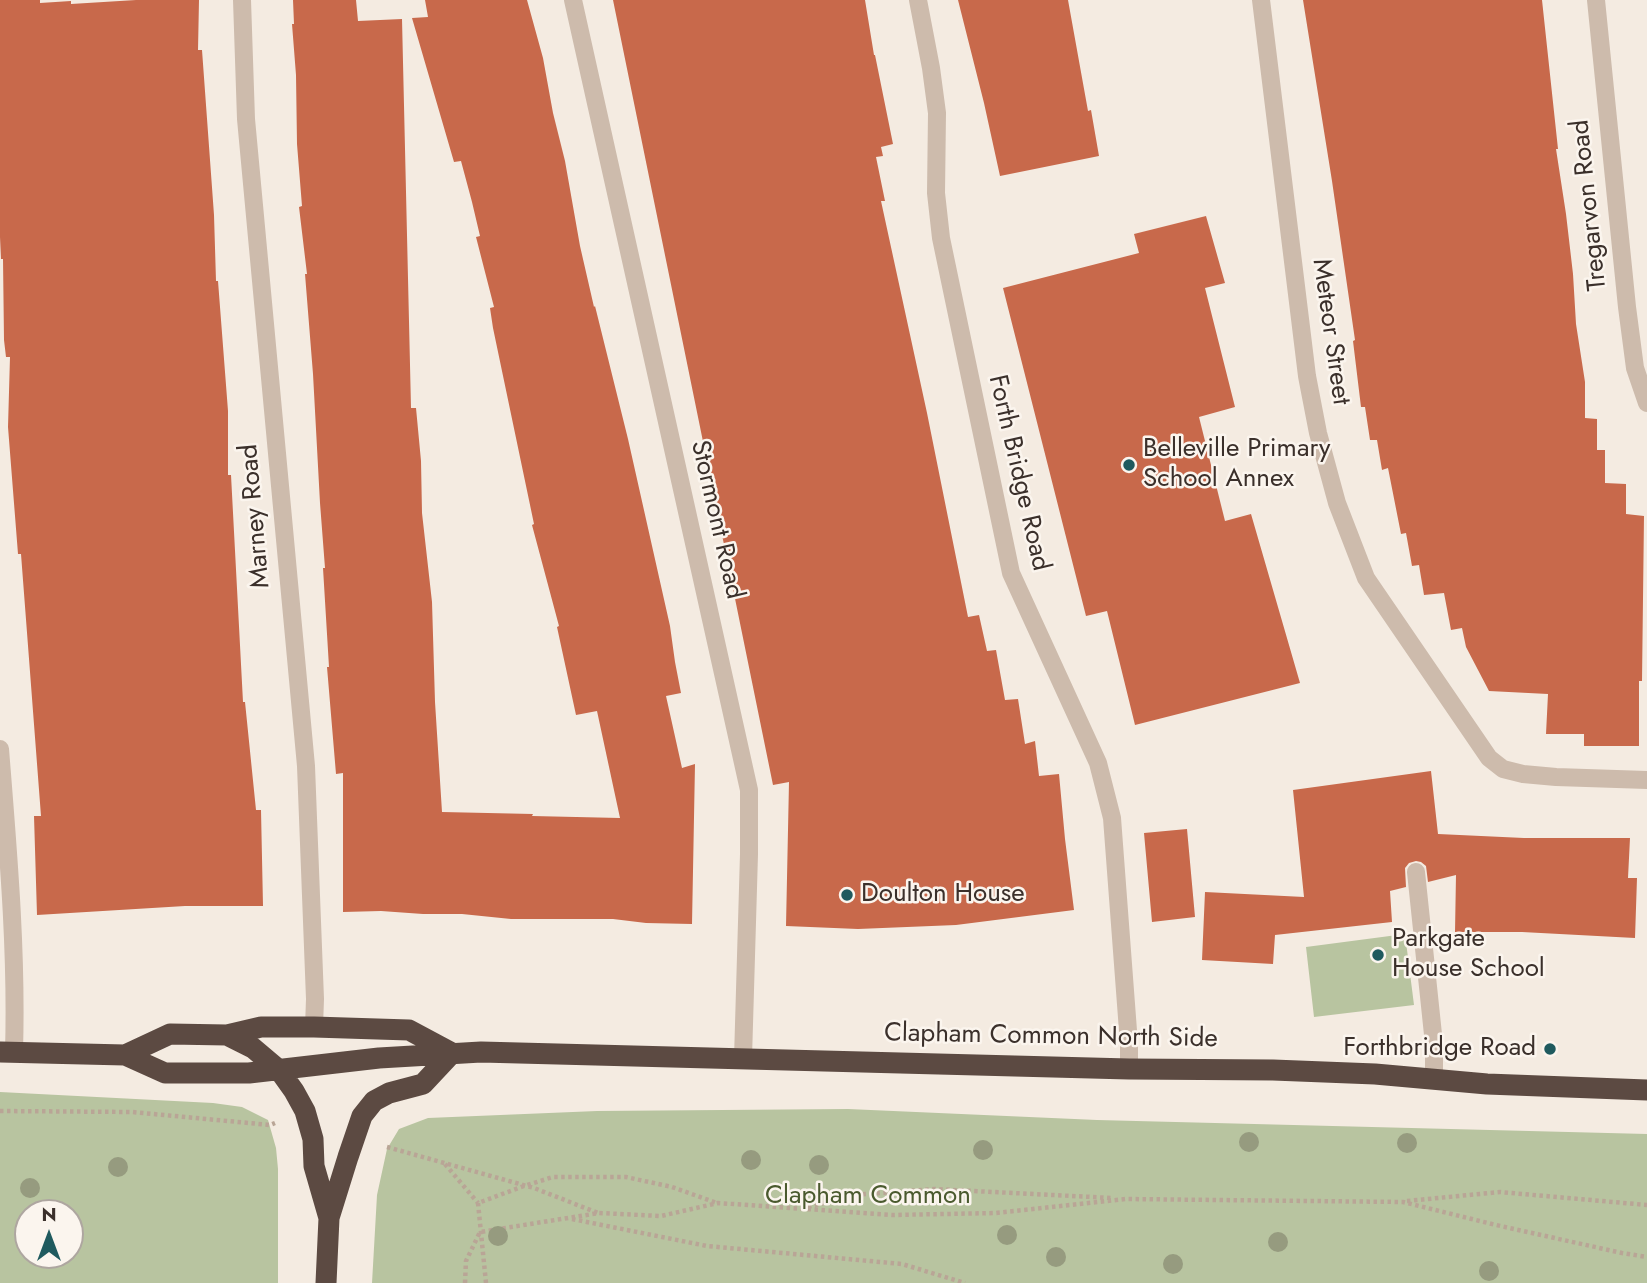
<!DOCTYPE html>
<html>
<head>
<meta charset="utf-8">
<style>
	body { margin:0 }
	#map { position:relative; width:1647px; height:1283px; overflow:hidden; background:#f4ebe1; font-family:Jost,sans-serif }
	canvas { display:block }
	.north { position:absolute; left:14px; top:1199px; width:70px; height:70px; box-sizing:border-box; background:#fbf5ee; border:2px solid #aea6a0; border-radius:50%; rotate:0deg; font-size:19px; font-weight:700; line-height:28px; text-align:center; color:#3b302b }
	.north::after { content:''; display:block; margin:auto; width:24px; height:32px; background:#1f5a5e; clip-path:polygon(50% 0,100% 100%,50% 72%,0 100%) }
</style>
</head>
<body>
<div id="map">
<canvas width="1647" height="1283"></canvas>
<div class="north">N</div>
</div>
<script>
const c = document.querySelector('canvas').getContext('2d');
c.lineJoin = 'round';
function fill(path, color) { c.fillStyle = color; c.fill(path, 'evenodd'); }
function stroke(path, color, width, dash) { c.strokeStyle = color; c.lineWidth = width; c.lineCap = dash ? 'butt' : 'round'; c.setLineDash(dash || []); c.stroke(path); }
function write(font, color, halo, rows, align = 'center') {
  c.font = font + ' Jost,sans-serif'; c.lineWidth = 5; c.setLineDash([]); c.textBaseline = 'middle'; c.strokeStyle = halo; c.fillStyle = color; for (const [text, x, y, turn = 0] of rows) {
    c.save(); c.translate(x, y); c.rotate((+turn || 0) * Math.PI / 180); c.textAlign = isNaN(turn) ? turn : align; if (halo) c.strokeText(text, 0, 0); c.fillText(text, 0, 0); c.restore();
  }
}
fill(new Path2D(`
	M1405,934L1414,1005L1314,1017L1306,947Z
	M0,1092L213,1103L242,1107L268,1120L276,1148L278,1169V1283H0ZM28,1213H70V1255H28Z
	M848,1109L1097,1120L1647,1134V1283H372L377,1195L387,1149L399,1129L428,1118L597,1111Z`), '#b8c4a0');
fill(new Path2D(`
	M0,0H40V3L71,1V4L136,0H199L198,50H202L214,215L216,281H218L228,411V475H231L243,702H245L256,810H261L263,906H185L37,915L34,816H41L21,554H18L8,427L10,357H6L4,340L3,259H1L0,237Z
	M293,0H356L358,21L402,19L411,408H416L421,461L422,513L432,602L435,702L442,812L533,814L532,816L620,818L597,711L576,715L557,627L559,626L532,525L534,524L493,328L490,308L494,307L476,237L480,236L472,202L461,161L454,162L412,18L428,17L425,0H527L543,58L553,113L565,161L580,246L594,307L595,306L628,439L670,626L675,662L681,693L666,696L682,768L695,764L692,924L646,923L613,919H511L462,914H423L381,911L343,912V773L336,774L327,667H329L323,568H325L320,503L313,374L305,274H307L299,207L302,206L297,144L296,75L292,24H294Z
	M613,0H865L874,55H875L893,144L881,147L883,156L876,157L885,201H881L927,413L968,617L979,615L987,651L996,650L1005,700L1018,699L1025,744L1035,741L1039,776L1059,774L1065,839L1074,910L956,925L858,929L786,926L789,782L773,785Z
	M958,0H1068L1088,111L1091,110L1099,156L1000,176L984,103Z
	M1303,0H1542L1558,149H1556L1566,214L1573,274L1576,324L1585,382V418L1597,419V450H1605V483L1626,484V514L1644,516L1642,681H1639V746H1584V734H1546L1548,694L1489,691L1466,647L1462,628L1451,630L1444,593L1424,595L1419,565L1412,566L1406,533L1401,534L1388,468L1382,470L1377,440H1370L1365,407H1361L1353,341L1355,340L1332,181Z
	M1206,216L1225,283L1205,288L1235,407L1199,417L1225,521L1251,514L1300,683L1135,725L1107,611L1086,616L1003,288L1139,253L1134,234Z
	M1431,771L1438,834L1524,838H1630L1628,878H1637L1635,938L1522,932H1455L1456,875L1428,882L1426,866L1421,862L1416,861L1409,863L1405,868L1406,887L1390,891L1392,922L1275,935L1273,964L1202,960L1205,892L1304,897L1293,790Z
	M1187,829L1195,917L1152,922L1144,833Z`), '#c8694b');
stroke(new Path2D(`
	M0,1111L132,1112L270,1125L275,1123
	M387,1147L534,1188L598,1213
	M445,1164L478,1203
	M1407,1201L1500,1192L1647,1205
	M808,1207L854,1195L934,1189L1112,1198
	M572,1219L707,1246L902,1264L965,1283
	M465,1283L466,1261L480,1232L599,1213L661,1216L718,1203L893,1215L996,1213L1126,1199L1403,1202L1496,1225L1622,1253L1647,1257
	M486,1283L478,1203L524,1186L553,1177H626L672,1187L717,1203`), '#b9a596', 4.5, [3.5, 3.5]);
stroke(new Path2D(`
	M242,0L246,119L306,766L315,999L314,1027
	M573,0L749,790V854L743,1058
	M918,0L931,68L937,113L936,193L941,238L1011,573L1098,763L1112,818L1129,1044V1069
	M1261,0L1307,376L1318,433L1337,503L1366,578L1489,758L1503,769L1523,774L1556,777L1647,780
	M1596,0L1627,307L1635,368L1647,403
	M0,749C8,850 17,951 14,1052
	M1416,872L1434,1044V1080`), '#cdbbac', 18);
stroke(new Path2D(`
	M227,1035L253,1048L279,1070L294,1091L305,1111L313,1139L314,1166L329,1218L326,1283
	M0,1052L125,1055L170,1034L227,1035L261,1027H314L409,1030L452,1053
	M125,1055L165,1073H249L379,1058L481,1052L1129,1069L1273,1070L1375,1074L1487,1084L1647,1090
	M329,1218L348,1157L362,1116L374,1101L389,1093L423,1084L452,1053`), '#5c4a42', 21);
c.fillStyle = '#969b7f';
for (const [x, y] of [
	[1249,1142],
	[1407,1143],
	[983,1150],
	[751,1160],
	[819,1165],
	[118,1167],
	[30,1188],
	[1007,1235],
	[498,1236],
	[1278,1242],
	[1056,1257],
	[1173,1264],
	[1489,1271]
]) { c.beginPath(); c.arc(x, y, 10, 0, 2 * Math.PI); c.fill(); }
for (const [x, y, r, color] of [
	[1129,465,7,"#1f5a5e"],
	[847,895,7,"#1f5a5e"],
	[1378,955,7,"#1f5a5e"],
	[1550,1049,7,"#1f5a5e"]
]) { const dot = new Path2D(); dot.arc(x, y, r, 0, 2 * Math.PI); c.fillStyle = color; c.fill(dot); stroke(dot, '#fbf5ee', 2.5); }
write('26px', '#3b302b', '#fbf5ee', [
	["Tregarvon Road",1590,205,-96],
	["Meteor Street",1330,332,82],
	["Forth Bridge Road",1018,473,77],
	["Marney Road",256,516,-95],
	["Stormont Road",716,520,77],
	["Clapham Common North Side",1051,1037,1]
]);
write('26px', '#3b302b', '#fbf5ee', [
	["Belleville Primary",1143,450],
	["School Annex",1143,480],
	["Doulton House",861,895],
	["Parkgate",1392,940],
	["House School",1392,970],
	["Forthbridge Road",1536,1049,"right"]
], 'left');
write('26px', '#4a5a2e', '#fbf5ee', [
	["Clapham Common",868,1197]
]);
</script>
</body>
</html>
